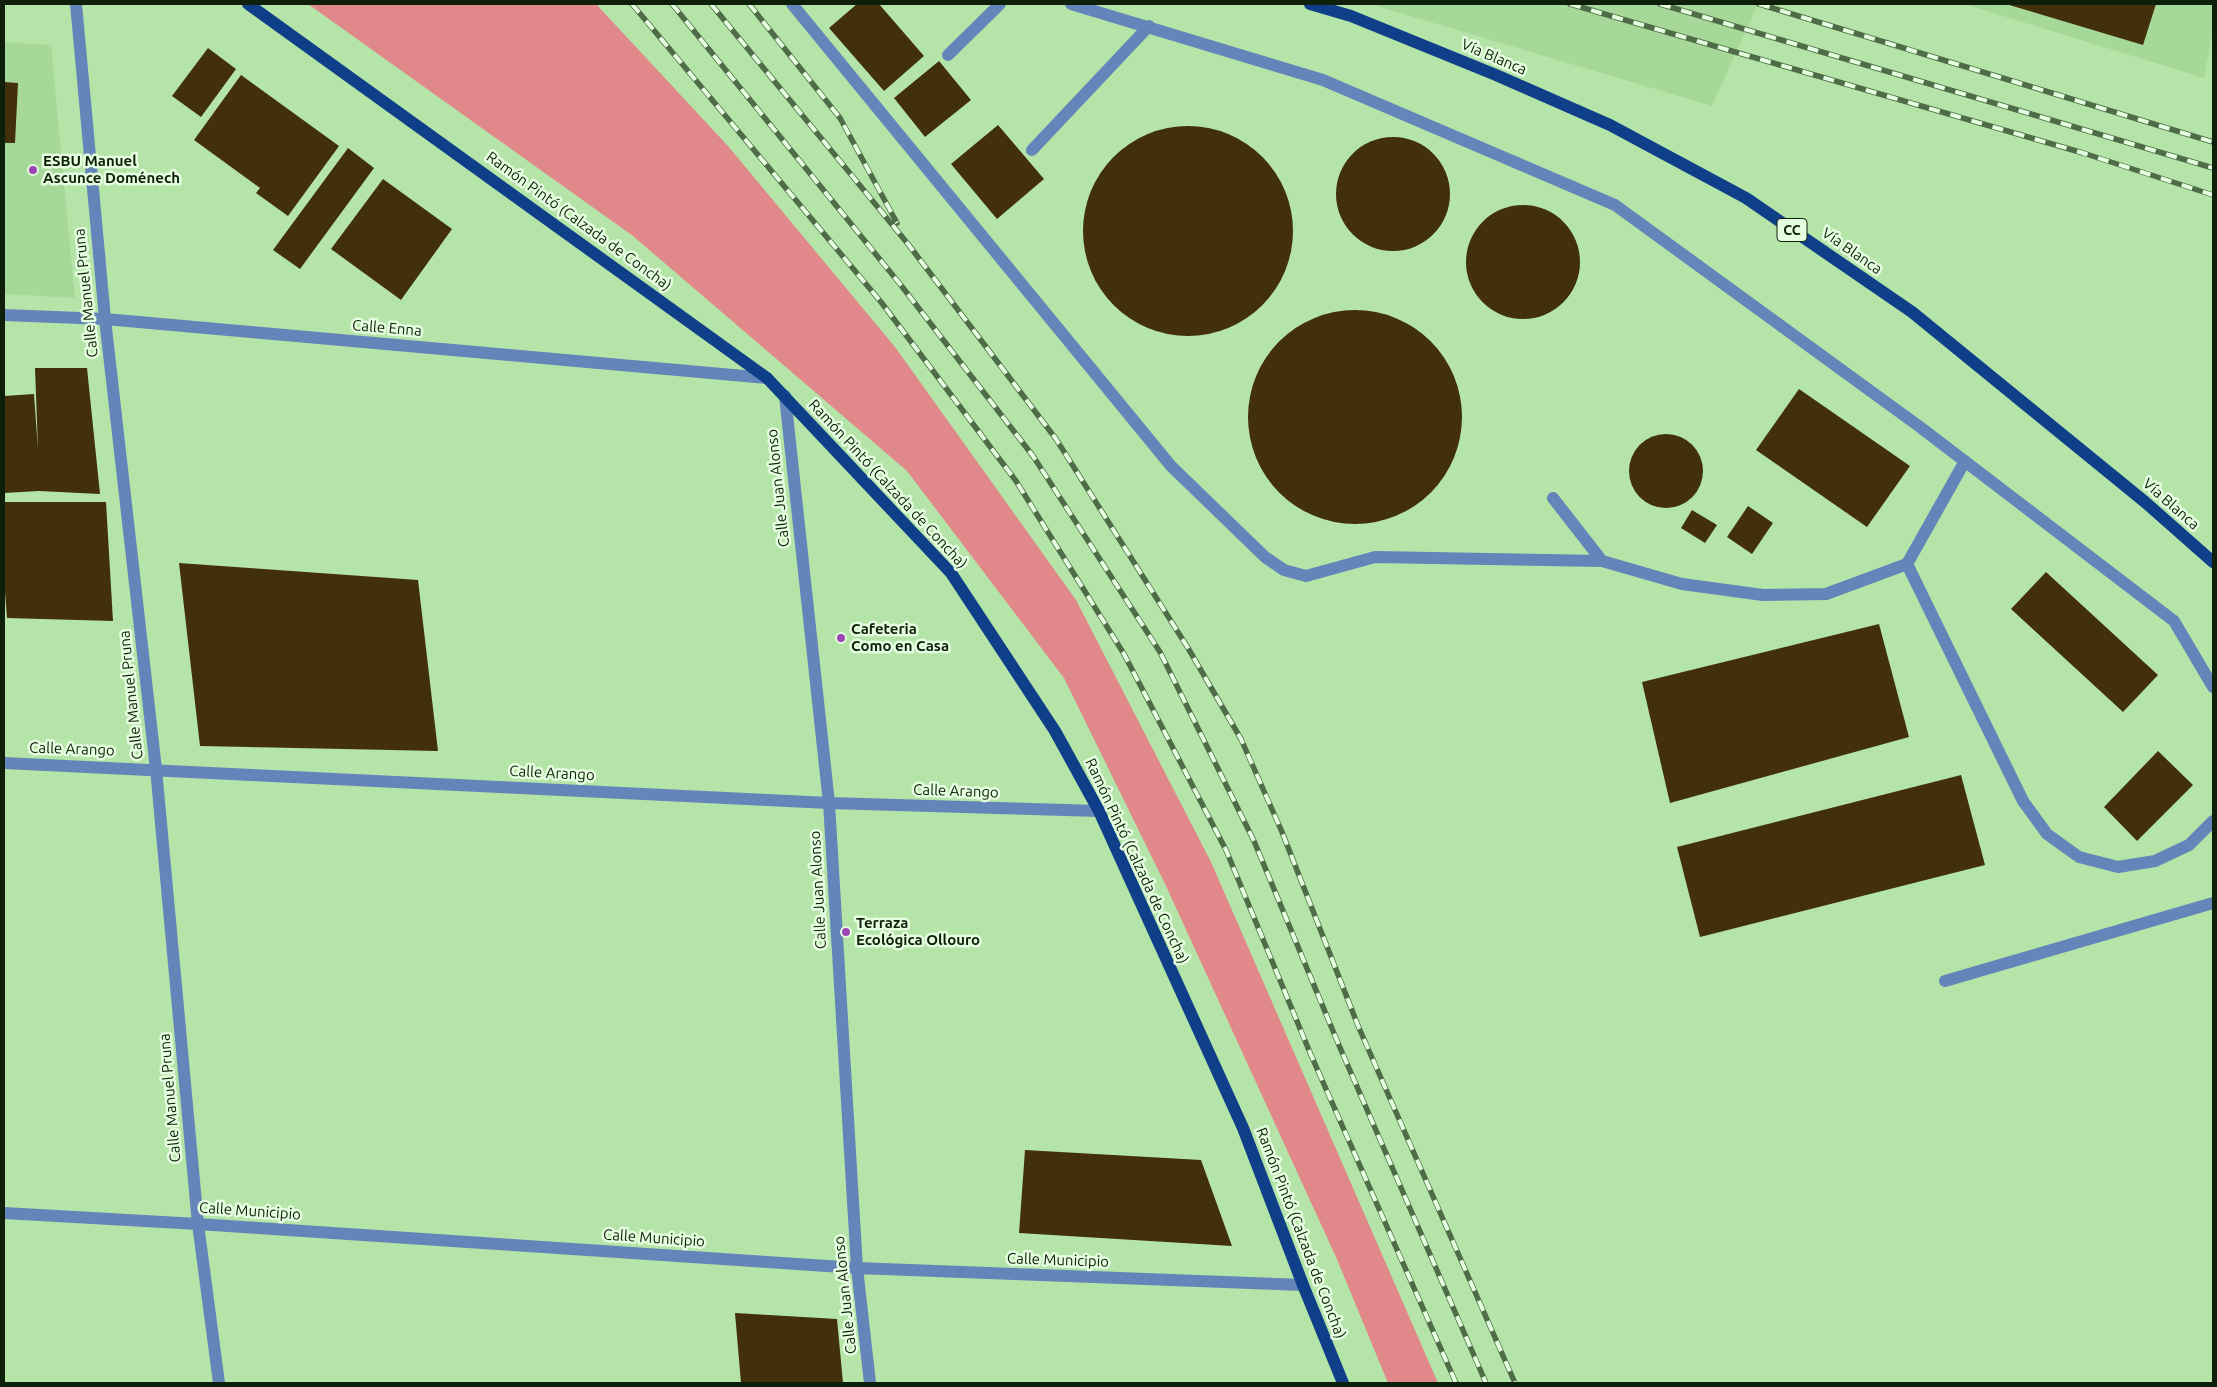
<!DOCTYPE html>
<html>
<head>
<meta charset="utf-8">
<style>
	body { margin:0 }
	#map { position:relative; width:2217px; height:1387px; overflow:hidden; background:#b5e4a9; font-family:Ubuntu,sans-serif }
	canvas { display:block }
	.frame { position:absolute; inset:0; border:5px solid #0f200a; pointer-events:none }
</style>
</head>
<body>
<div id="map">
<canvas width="2217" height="1387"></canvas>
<div class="frame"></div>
</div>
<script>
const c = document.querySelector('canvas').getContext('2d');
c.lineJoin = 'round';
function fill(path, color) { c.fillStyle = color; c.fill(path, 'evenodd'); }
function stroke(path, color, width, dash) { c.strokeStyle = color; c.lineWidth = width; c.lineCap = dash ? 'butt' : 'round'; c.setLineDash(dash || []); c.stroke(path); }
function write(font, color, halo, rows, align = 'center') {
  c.font = font + ' Ubuntu,sans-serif'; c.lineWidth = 5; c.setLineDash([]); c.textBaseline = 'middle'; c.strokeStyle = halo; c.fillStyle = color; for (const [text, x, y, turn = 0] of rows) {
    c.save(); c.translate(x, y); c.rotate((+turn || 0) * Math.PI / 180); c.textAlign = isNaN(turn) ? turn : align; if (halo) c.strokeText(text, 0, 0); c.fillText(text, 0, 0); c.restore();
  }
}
fill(new Path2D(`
	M1370,4H1758L1712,106Z
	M1964,4H2213V31L2204,78Z
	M4,42L51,45L75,298L4,294Z`), '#a6d999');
fill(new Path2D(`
	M308,4H596L728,146L895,347L1076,600L1211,862L1438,1383H1388L1336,1257L1166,886L1064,678L907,471L633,236Z`), '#e1898a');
fill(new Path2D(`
	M857,4H879L924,56L884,91L829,28Z
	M2006,4H2156L2143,45Z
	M208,48L236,69L201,117L172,96Z
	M939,61L971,100L925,137L894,98Z
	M241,75L339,146L288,216L256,193L260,188L194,140Z
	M4,82L18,83L15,143H4Z
	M998,125L1044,179L997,219L951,164Z
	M1083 231a105 105 0 1 1 210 0a105 105 0 1 1-210 0Z
	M1336 194a57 57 0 1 1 114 0a57 57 0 1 1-114 0Z
	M348,148L374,168L300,269L273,250Z
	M383,179L452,229L401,300L331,249Z
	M1466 262a57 57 0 1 1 114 0a57 57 0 1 1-114 0Z
	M1248 417a107 107 0 1 1 214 0a107 107 0 1 1-214 0Z
	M35,368H87L100,494L39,491L4,493V396L34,394L38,450Z
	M1799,389L1910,466L1867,527L1756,450Z
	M1629 471a37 37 0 1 1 74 0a37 37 0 1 1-74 0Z
	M4,502H106L113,621L7,618L4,579Z
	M1748,506L1773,523L1752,554L1727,537Z
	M1692,510L1717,525L1705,543L1681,528Z
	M179,563L418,580L438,751L200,746Z
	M2046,572L2158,675L2123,712L2011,609Z
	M1879,624L1909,737L1670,803L1642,682Z
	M2158,751L2193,785L2137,841L2104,807Z
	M1961,775L1985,865L1700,937L1677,847Z
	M1025,1150L1201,1160L1232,1246L1019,1233Z
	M735,1313L837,1319L843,1383H741Z`), '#42300d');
stroke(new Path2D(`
	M76,4L105,319L156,769L198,1224L219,1383
	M792,4L1171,466L1265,557L1284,570L1306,576L1375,557L1602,561L1682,584L1763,595L1826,594L1907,564L1965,461
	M1071,4L1323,80L1615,205L1920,427L2174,621L2213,687
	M948,55L1000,4
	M1032,150L1149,26
	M4,315L105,319L767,378
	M785,396L829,803L857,1268L870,1383
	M1553,498L1602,561
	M1907,564L2023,801L2047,834L2079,857L2118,867L2155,861L2189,845L2213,821
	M4,763L829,803L1099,811
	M1945,981L2213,903
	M4,1213L198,1224L857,1268L1303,1285`), '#6485b9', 12);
stroke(new Path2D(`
	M248,4L767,378L951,573L1055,731L1099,811L1243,1128L1303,1285L1343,1383
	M1310,4L1351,16L1496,75L1610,125L1746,198L1912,312L2145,502L2213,562`), '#0e3f88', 12);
const rail = new Path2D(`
	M632,4L881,302L1016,481L1124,654L1226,850L1311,1055L1456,1383
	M672,4L900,284L1033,456L1160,652L1254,841L1338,1043L1486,1383
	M711,4L908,244L1056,439L1188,648L1241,739L1282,832L1359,1028L1515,1383
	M749,4L840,118L897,223
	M1570,4L2083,153L2213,195
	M1660,4L2213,168
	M1759,4L2213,142`);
stroke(rail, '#4f6c48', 5.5);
stroke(rail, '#e6fee0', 4, [11]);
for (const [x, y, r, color] of [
	[33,170,5,"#9d45b2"],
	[841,638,5,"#9d45b2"],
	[846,932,5,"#9d45b2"]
]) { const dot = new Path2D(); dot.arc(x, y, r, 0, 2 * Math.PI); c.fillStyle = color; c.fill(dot); stroke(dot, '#e6fee0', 2); }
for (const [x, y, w] of [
	[1792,230,30]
]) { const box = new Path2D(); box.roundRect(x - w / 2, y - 11.5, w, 23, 4); c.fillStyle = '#e6fee0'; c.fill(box); stroke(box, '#0f200a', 1); }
write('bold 14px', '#0f200a', null, [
	["CC",1792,230]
]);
write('15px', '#0f200a', '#e6fee0', [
	["Vía Blanca",1494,57,23],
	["Ramón Pintó (Calzada de Concha)",579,221,36],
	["Vía Blanca",1852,251,35],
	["Calle Manuel Pruna",86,293,-96],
	["Calle Enna",387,328,5],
	["Ramón Pintó (Calzada de Concha)",888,484,47],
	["Calle Juan Alonso",778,488,-96],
	["Vía Blanca",2171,504,41],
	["Calle Manuel Pruna",131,695,-96],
	["Calle Arango",72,749,2],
	["Calle Arango",552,773,3],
	["Calle Arango",956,791,2],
	["Ramón Pintó (Calzada de Concha)",1137,861,65],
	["Calle Juan Alonso",818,890,-93],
	["Calle Manuel Pruna",170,1098,-95],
	["Calle Municipio",250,1211,4],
	["Ramón Pintó (Calzada de Concha)",1301,1233,69],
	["Calle Municipio",654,1238,4],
	["Calle Municipio",1058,1260,2],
	["Calle Juan Alonso",845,1295,-96]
]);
write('bold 15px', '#0f200a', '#e6fee0', [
	["ESBU Manuel",43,161],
	["Ascunce Doménech",43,178],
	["Cafeteria",851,629],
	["Como en Casa",851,646],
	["Terraza",856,923],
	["Ecológica Ollouro",856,940]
], 'left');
</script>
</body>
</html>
